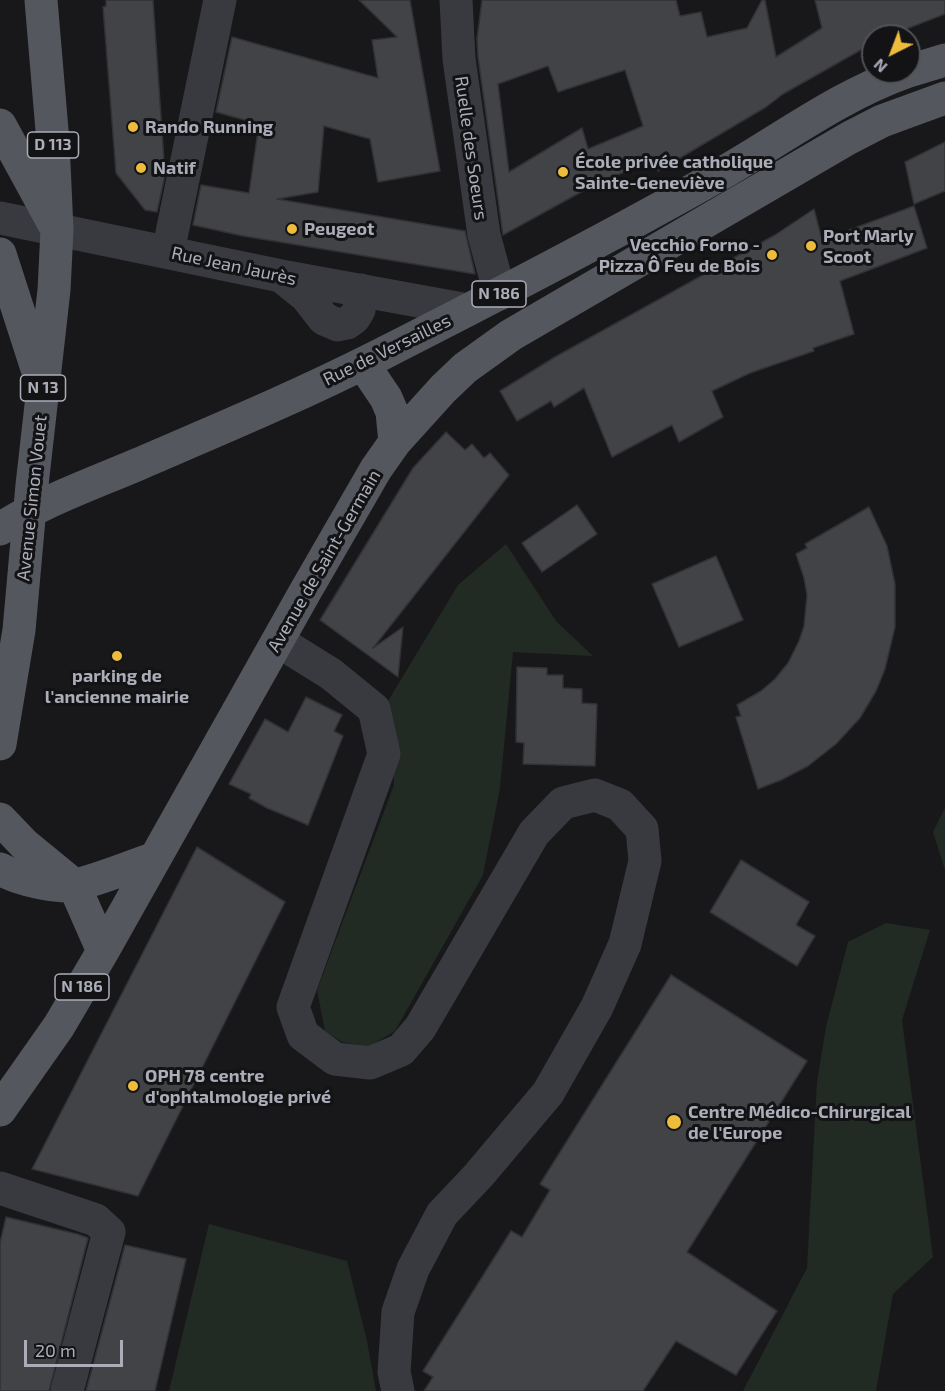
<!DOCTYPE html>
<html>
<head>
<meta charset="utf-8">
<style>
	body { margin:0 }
	#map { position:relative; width:945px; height:1391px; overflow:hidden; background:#18181a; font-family:"Exo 2",sans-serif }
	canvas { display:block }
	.north { position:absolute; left:861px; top:24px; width:60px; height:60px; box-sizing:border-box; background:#131315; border:2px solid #505157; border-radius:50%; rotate:222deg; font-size:16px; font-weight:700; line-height:24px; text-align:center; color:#abaeb9 }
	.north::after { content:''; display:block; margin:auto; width:21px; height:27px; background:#edbc3d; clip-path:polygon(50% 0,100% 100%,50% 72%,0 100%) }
	.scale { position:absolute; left:24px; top:1340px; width:99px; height:27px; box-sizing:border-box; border:3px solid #abaeb9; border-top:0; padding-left:8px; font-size:18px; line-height:21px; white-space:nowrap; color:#abaeb9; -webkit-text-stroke:4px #131315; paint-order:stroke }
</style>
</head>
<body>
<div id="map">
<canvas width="945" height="1391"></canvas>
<div class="north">N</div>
<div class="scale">20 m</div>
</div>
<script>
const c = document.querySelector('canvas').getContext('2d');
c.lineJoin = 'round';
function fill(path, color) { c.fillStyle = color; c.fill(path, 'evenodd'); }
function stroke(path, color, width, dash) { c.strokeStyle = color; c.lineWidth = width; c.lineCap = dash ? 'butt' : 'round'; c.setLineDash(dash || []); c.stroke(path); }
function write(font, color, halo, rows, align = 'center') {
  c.font = font + ' "Exo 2",sans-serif'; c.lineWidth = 6; c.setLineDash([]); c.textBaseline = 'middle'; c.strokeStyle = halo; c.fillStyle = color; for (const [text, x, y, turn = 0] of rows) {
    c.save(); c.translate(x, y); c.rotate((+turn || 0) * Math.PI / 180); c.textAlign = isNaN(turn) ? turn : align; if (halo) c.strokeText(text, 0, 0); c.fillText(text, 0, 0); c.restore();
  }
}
fill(new Path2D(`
	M506,544L556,621L593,656L513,652L500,788L483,875L395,1031L368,1047L342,1042L325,1031L317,990L394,785L388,701L458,585Z
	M945,808V870L933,832Z
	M886,923L930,930L902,1020L933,1257L893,1294L876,1391H743L807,1268L817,1082L826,1027L848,942Z
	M209,1224L347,1261L367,1341L376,1391H169Z`), '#222a24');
const building = new Path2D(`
	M106,0H153L165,175L157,212L145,210L116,173L103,7L106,6Z
	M359,0H410L440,171L378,182L370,139L324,126L318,192L277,199L465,231L475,274L243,236L193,225L201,185L249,193L259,124L216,112L232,37L378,78L372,40L397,37Z
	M482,0H676L680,16L701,12L707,37L747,28L762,0H765L776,57L822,28L815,0H945V14L888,36H873V43L783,94L766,107L658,171L654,159L592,186L503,235L478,57L477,39ZM548,66L558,92L625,70L643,126L588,149L582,128L509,172L498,84Z
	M945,142V191L914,204L905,162Z
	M914,206L927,248L840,281L854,334L813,348L814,351L750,373L712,391L723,417L679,442L672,425L612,457L584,388L554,407L551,401L517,421L500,391L555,357L775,235L814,209L822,240Z
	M446,432L465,450L472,444L484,458L490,453L509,475L373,648L403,627L398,677L320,620L413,468Z
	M577,505L597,534L542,572L522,543Z
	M869,507L887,546L895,584V627L885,669L876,691L860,718L836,744L808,766L781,780L758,789L736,717L741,716L737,705L761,691L775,679L788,663L799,641L804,626L807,595L804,578L796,554L807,548L805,544Z
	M716,556L743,620L679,647L652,584Z
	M517,667L547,668V675H563V688L582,689V703L597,704L595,766L523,764L524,743L516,742Z
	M306,697L342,715L334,731L343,736L308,825L267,808L249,798L251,794L229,784L265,719L288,732Z
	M197,847L285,902L138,1196L32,1169Z
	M741,860L809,902L796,925L815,936L797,966L710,912Z
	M671,975L807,1061L687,1252L777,1311L736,1375L676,1341L643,1391H424L433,1377L423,1371L511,1231L522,1237L550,1190L540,1184Z
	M6,1217L77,1234L88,1238L49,1391H0V1243Z
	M125,1245L186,1259L155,1391H86Z`);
fill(building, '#424347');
stroke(building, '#323236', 1.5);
stroke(new Path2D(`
	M456,0L459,59L484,235L500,294
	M0,218L281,276L468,310
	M168,252L220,0
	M281,276L306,296L324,319L338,325L347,323L354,318L359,310L361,290
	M278,641L331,674L374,709L384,754L293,1007L303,1035L335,1059L370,1063L401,1050L420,1028L534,833L563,803L595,795L620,805L642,829L645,861L625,944L597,1007L548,1093L478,1176L442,1214L413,1269L398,1312L394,1372L398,1391
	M0,1188L96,1220L109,1232L67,1391`), '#393a3f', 33);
stroke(new Path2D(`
	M909,71L945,60
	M0,125L54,224
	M0,254L40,378
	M363,364L386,398L392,412L395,442
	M0,529C41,502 89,485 134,466C215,431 297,397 376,357C490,299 603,241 714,178C778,142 838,96 906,72
	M0,744L19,630L32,485L54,290L57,230L53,142L41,0
	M0,819L24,844L74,885L103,951
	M0,869C18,879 56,889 76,885C103,878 129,867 155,858
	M0,1110L59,1026L103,951L305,592L376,469L395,442L443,389L465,368L511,335L849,138L882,121L945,98`), '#55575e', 33);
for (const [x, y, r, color] of [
	[133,127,6,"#edbc3d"],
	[141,168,6,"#edbc3d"],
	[563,172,6,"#edbc3d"],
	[292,229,6,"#edbc3d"],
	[811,246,6,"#edbc3d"],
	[772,255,6,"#edbc3d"],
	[117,656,6,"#edbc3d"],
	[133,1086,6,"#edbc3d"],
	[674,1122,8,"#edbc3d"]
]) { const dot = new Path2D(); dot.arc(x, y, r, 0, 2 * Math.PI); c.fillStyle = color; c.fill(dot); stroke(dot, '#131315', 2); }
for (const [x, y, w] of [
	[53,145,51],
	[499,294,54],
	[43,388,45],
	[82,987,54]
]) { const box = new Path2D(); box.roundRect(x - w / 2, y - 13, w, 26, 4.5); c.fillStyle = '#131315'; c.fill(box); stroke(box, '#abaeb9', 1.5); }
write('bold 16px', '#abaeb9', null, [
	["D 113",53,145],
	["N 186",499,294],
	["N 13",43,388],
	["N 186",82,987]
]);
write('bold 18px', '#abaeb9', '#131315', [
	["Rando Running",145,127],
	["École privée catholique",575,162],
	["Sainte-Geneviève",575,183],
	["Natif",153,168],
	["Peugeot",304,229],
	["Port Marly",823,236],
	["Scoot",823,257],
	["Vecchio Forno -",760,245,"right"],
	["Pizza Ô Feu de Bois",760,266,"right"],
	["parking de",117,676,"center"],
	["l'ancienne mairie",117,697,"center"],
	["OPH 78 centre",145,1076],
	["d'ophtalmologie privé",145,1097],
	["Centre Médico-Chirurgical",688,1112],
	["de l'Europe",688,1133]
], 'left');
write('18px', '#abaeb9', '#131315', [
	["Ruelle des Soeurs",471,148,82],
	["Rue Jean Jaurès",234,266,12],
	["Rue de Versailles",387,350,-26],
	["Avenue Simon Vouet",32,498,-84],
	["Avenue de Saint-Germain",324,561,-60]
]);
</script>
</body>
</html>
